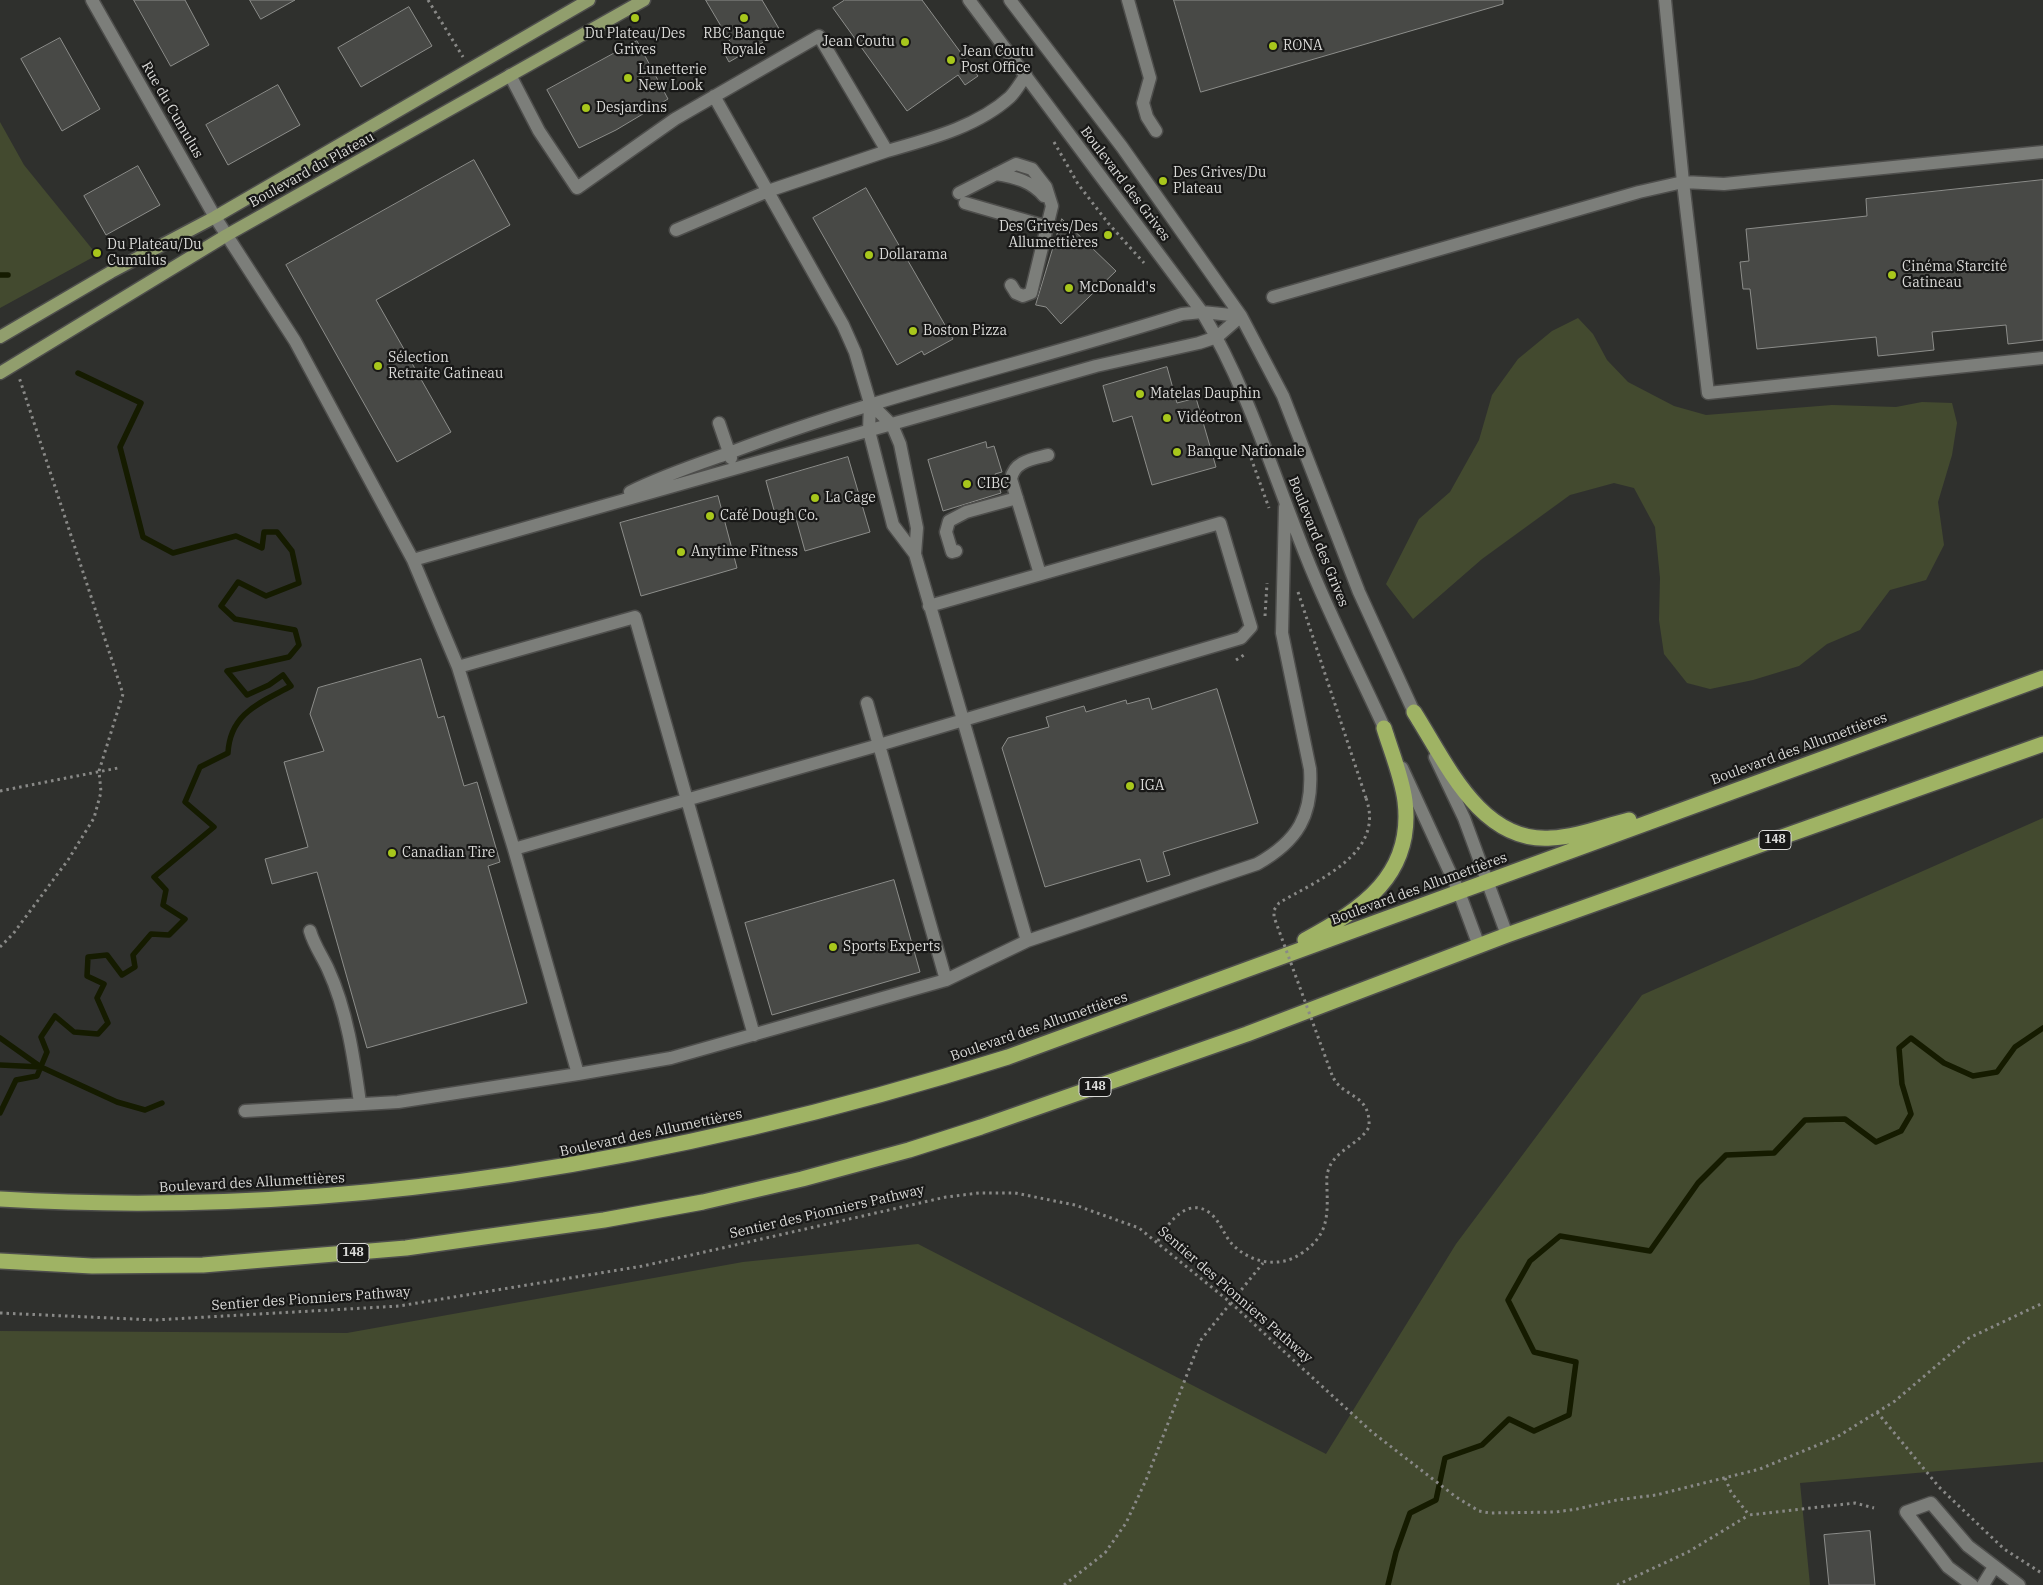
<!DOCTYPE html>
<html>
<head>
<meta charset="utf-8">
<style>
	body { margin:0 }
	canvas { display:block; background:#2f302d }
</style>
</head>
<body>
<canvas width="2043" height="1585"></canvas>
<script>
const c = document.querySelector('canvas').getContext('2d');
c.lineJoin = 'round';
function fill(path, color) { c.fillStyle = color; c.fill(path, 'evenodd'); }
function stroke(path, color, width, dash) { c.strokeStyle = color; c.lineWidth = width; c.lineCap = dash ? 'butt' : 'round'; c.setLineDash(dash || []); c.stroke(path); }
function write(font, color, halo, rows, align = 'center') {
  c.font = font + ' "IBM Plex Serif",serif'; c.lineWidth = 4.5; c.setLineDash([]); c.textBaseline = 'middle'; c.strokeStyle = halo; c.fillStyle = color; for (const [text, x, y, turn = 0] of rows) {
    c.save(); c.translate(x, y); c.rotate((+turn || 0) * Math.PI / 180); c.textAlign = isNaN(turn) ? turn : align; if (halo) c.strokeText(text, 0, 0); c.fillText(text, 0, 0); c.restore();
  }
}
fill(new Path2D(`
	M0,122L24,165L97,255L0,308Z
	M1578,318L1593,334L1607,360L1628,382L1674,406L1706,415L1832,405L1896,407L1922,402L1952,403L1957,423L1952,455L1938,502L1944,545L1926,580L1890,590L1860,630L1827,644L1799,666L1753,680L1710,689L1687,683L1664,654L1659,620L1660,578L1655,527L1634,488L1614,483L1570,495L1482,559L1413,619L1386,584L1419,519L1450,492L1479,440L1492,395L1518,359L1552,331Z
	M2043,818V1462L1800,1483L1810,1585H0V1331L347,1333L743,1262L918,1244L1326,1454L1456,1244L1642,995Z`), '#434a2f');
stroke(new Path2D(`
	M0,275H8
	M0,1038L41,1067L117,1102L145,1110L162,1103
	M0,1065L41,1067
	M0,1113L16,1080L37,1076L47,1052L41,1037L55,1016L74,1032L98,1034L108,1023L97,998L104,984L87,976L88,957L107,955L122,975L135,967L133,955L151,934L169,935L185,919L163,905L166,890L154,877L214,827L185,802L200,767L228,753C230,713 260,703 291,686L283,675L269,685L247,695L227,671L289,657L299,645L295,630L235,619L221,606L238,582L266,596L299,583L292,551L277,532H264L262,548L236,536L173,553L143,537L120,447L141,403L78,373
	M1388,1585L1396,1552L1410,1513L1436,1500L1445,1458L1482,1445L1509,1419L1534,1431L1569,1415L1576,1362L1534,1352L1508,1300L1530,1261L1560,1236L1650,1251L1698,1183L1726,1155L1774,1153L1805,1120L1845,1119L1876,1142L1901,1131L1911,1114L1902,1084L1899,1048L1911,1038L1944,1063L1973,1076L1997,1072L2015,1047L2043,1028`), '#151b00', 5.5);
const building = new Path2D(`
	M134,0H185L209,45L171,66Z
	M250,0H295L261,19Z
	M706,0H762L781,32L729,62L722,49L731,44Z
	M845,0H922L978,76L965,85L958,75L907,111L833,8Z
	M1174,0H1503V4L1201,92Z
	M409,7L432,46L361,87L338,48Z
	M60,38L100,109L62,131L21,59Z
	M637,41L668,99L616,130L579,148L547,90Z
	M278,85L300,125L228,165L206,125Z
	M474,160L510,225L376,300L451,432L397,462L286,265Z
	M138,166L160,205L106,235L84,196Z
	M2043,180V340L2008,344L2006,325L1932,332L1934,350L1878,356L1876,337L1757,349L1750,289H1743L1740,262L1749,261L1746,229L1867,216L1866,199Z
	M866,188L953,339L924,355L922,351L897,365L813,218Z
	M1062,219L1116,271L1061,324L1046,307L1036,305Z
	M1167,367L1177,403L1196,398L1216,467L1152,485L1132,416L1113,422L1103,386Z
	M986,442L987,448L994,446L1002,472L995,474L1001,493L943,511L928,460Z
	M848,457L870,532L805,551L795,515L777,521L766,481Z
	M718,496L737,568L641,596L620,523Z
	M421,659L438,718L444,716L464,786L477,782L500,862L488,866L527,1003L367,1048L317,872L272,884L265,859L308,847L284,762L324,751L310,714L318,688Z
	M1217,689L1258,823L1163,852L1170,875L1147,882L1140,859L1045,887L1002,748L1008,738L1049,727L1046,717L1084,706L1086,712L1126,700L1127,704L1149,698L1152,709Z
	M894,880L920,972L772,1015L745,923Z
	M1870,1531L1875,1585H1829L1824,1535Z`);
fill(building, '#484946');
stroke(building, '#8c8d8a', 1);
const minor = new Path2D(`
	M92,0L215,217L295,341L413,560L458,667L514,849L879,745L1241,638L1251,627L1220,523L929,606
	M969,0L1202,312C1248,389 1273,474 1306,556C1330,617 1361,676 1388,736
	M1010,0L1122,147L1241,316L1283,396L1359,592L1418,721
	M1128,0L1150,78L1143,103L1147,117L1156,131
	M1665,0L1683,182L1708,393L2043,358
	M510,75L539,131L577,188L675,119L819,36L887,151C929,139 977,127 1010,97C1016,91 1021,82 1026,75
	M714,96L843,325L855,352L870,403L869,431L893,525L915,554
	M996,174C1015,177 1031,181 1044,196
	M959,193L1016,164L1032,169L1046,187L1052,206L1031,293L1023,296L1016,293L1011,285
	M965,203L1048,227
	M676,230L768,191L887,151
	M1273,297L1639,192L1683,182L1724,184L2043,152
	M870,403L892,425L900,444L917,528L915,554L1027,941
	M719,423L731,458
	M630,492C662,476 695,465 729,453C877,396 1031,362 1182,314L1202,312L1241,316
	M956,551L952,552L946,532L949,521L966,512L1017,498
	M413,560L1096,366L1199,343L1217,337L1241,316
	M1040,574L1011,479C1014,461 1033,459 1048,455
	M458,667L635,617L754,1035
	M1435,757L1464,818L1507,935
	M1402,768L1459,892L1479,946
	M514,849L578,1074L671,1058L946,980L867,703
	M310,931C314,945 322,956 328,969C347,1010 354,1059 360,1103
	M946,980L1027,941L1257,864C1298,841 1313,815 1310,769L1282,633L1285,507
	M245,1111L398,1102L578,1074
	M1972,1585L1948,1567L1906,1512L1931,1503L1968,1546L2019,1585
	M1983,1585L1994,1567`);
const major = new Path2D(`
	M0,337L111,272L215,217L589,0
	M0,373L227,235L644,0`);
const highway = new Path2D(`
	M1414,712C1446,762 1480,843 1551,838C1577,837 1604,826 1629,820
	M1305,940C1362,909 1414,875 1405,801C1402,777 1391,751 1384,728
	M0,1199C345,1220 679,1160 1008,1057L2043,678
	M0,1261L92,1266L203,1265L406,1248L604,1220L703,1202L802,1179L909,1150L981,1127L1247,1034L1507,935L2043,744`);
stroke(minor, '#4e4e4c', 15);
stroke(major, '#4e4e4c', 15);
stroke(highway, '#4e4e4c', 18);
stroke(new Path2D(`
	M428,0L463,57
	M1054,142L1078,184L1108,223L1144,263
	M1251,458L1269,508
	M1298,592L1366,798
	M1265,616L1267,583
	M1236,660L1247,653
	M0,791L118,768
	M0,947L13,934L68,860L94,818L101,792L99,771L123,694L19,377
	M1158,1241C1167,1224 1187,1196 1210,1213C1220,1221 1224,1235 1232,1244C1250,1263 1280,1269 1302,1253C1327,1236 1328,1218 1327,1190C1327,1184 1326,1177 1328,1171C1334,1150 1359,1145 1369,1127C1371,1092 1342,1099 1332,1075
	M0,1313L155,1320L399,1306L643,1266L946,1197L979,1193H1015L1075,1205L1139,1228L1231,1303L1372,1432L1456,1497L1479,1511L1490,1513L1556,1512L1577,1509L1617,1500L1656,1495L1760,1469L1837,1437L1895,1401L1969,1338L2043,1303
	M1877,1412L1939,1487L2004,1549L2043,1574
	M1725,1478L1731,1492L1749,1515L1855,1503L1874,1508
	M1064,1585L1105,1553L1126,1523L1146,1480L1200,1341L1263,1263
	M1617,1585L1688,1552L1749,1515`), '#898987', 3, [2.5, 4]);
stroke(minor, '#7c7e7a', 12);
stroke(major, '#919e6d', 12);
stroke(highway, '#9fb364', 15);
stroke(new Path2D(`
	M1332,1075L1274,917V910L1279,903C1317,880 1386,854 1366,798`), '#898987', 3, [2.5, 4]);
for (const [x, y, r, color] of [
	[635,18,5,"#a8c71c"],
	[744,18,5,"#a8c71c"],
	[905,42,5,"#a8c71c"],
	[1273,46,5,"#a8c71c"],
	[951,60,5,"#a8c71c"],
	[628,78,5,"#a8c71c"],
	[586,108,5,"#a8c71c"],
	[1163,181,5,"#a8c71c"],
	[1108,235,5,"#a8c71c"],
	[97,253,5,"#a8c71c"],
	[869,255,5,"#a8c71c"],
	[1892,275,5,"#a8c71c"],
	[1069,288,5,"#a8c71c"],
	[913,331,5,"#a8c71c"],
	[378,366,5,"#a8c71c"],
	[1140,394,5,"#a8c71c"],
	[1167,418,5,"#a8c71c"],
	[1177,452,5,"#a8c71c"],
	[967,484,5,"#a8c71c"],
	[815,498,5,"#a8c71c"],
	[710,516,5,"#a8c71c"],
	[681,552,5,"#a8c71c"],
	[1130,786,5,"#a8c71c"],
	[392,853,5,"#a8c71c"],
	[833,947,5,"#a8c71c"]
]) { const dot = new Path2D(); dot.arc(x, y, r, 0, 2 * Math.PI); c.fillStyle = color; c.fill(dot); stroke(dot, '#181817', 2); }
for (const [x, y, w] of [
	[1775,840,32],
	[1095,1087,32],
	[353,1253,32]
]) { const box = new Path2D(); box.roundRect(x - w / 2, y - 9.5, w, 19, 4); c.fillStyle = '#181817'; c.fill(box); stroke(box, '#dadad8', 1); }
write('bold 12px', '#dadad8', null, [
	["148",1775,840],
	["148",1095,1087],
	["148",353,1253]
]);
write('14px', '#dadad8', '#181817', [
	["Du Plateau/Des",635,34,"center"],
	["Grives",635,50,"center"],
	["RBC Banque",744,34,"center"],
	["Royale",744,50,"center"],
	["Jean Coutu",895,42,"right"],
	["RONA",1283,46],
	["Jean Coutu",961,52],
	["Post Office",961,68],
	["Lunetterie",638,70],
	["New Look",638,86],
	["Desjardins",596,108],
	["Des Grives/Du",1173,173],
	["Plateau",1173,189],
	["Des Grives/Des",1098,227,"right"],
	["Allumettières",1098,243,"right"],
	["Du Plateau/Du",107,245],
	["Cumulus",107,261],
	["Dollarama",879,255],
	["Cinéma Starcité",1902,267],
	["Gatineau",1902,283],
	["McDonald's",1079,288],
	["Boston Pizza",923,331],
	["Sélection",388,358],
	["Retraite Gatineau",388,374],
	["Matelas Dauphin",1150,394],
	["Vidéotron",1177,418],
	["Banque Nationale",1187,452],
	["CIBC",977,484],
	["La Cage",825,498],
	["Café Dough Co.",720,516],
	["Anytime Fitness",691,552],
	["IGA",1140,786],
	["Canadian Tire",402,853],
	["Sports Experts",843,947]
], 'left');
write('14px', '#dadad8', '#181817', [
	["Rue du Cumulus",172,110,60],
	["Boulevard du Plateau",312,170,-29],
	["Boulevard des Grives",1125,184,53],
	["Boulevard des Grives",1318,542,68],
	["Boulevard des Allumettières",1799,749,-20],
	["Boulevard des Allumettières",1419,889,-20],
	["Boulevard des Allumettières",1039,1027,-19],
	["Boulevard des Allumettières",651,1133,-12],
	["Boulevard des Allumettières",252,1183,-3],
	["Sentier des Pionniers Pathway",827,1212,-13],
	["Sentier des Pionniers Pathway",1235,1295,41],
	["Sentier des Pionniers Pathway",311,1299,-4]
]);
</script>
</body>
</html>
